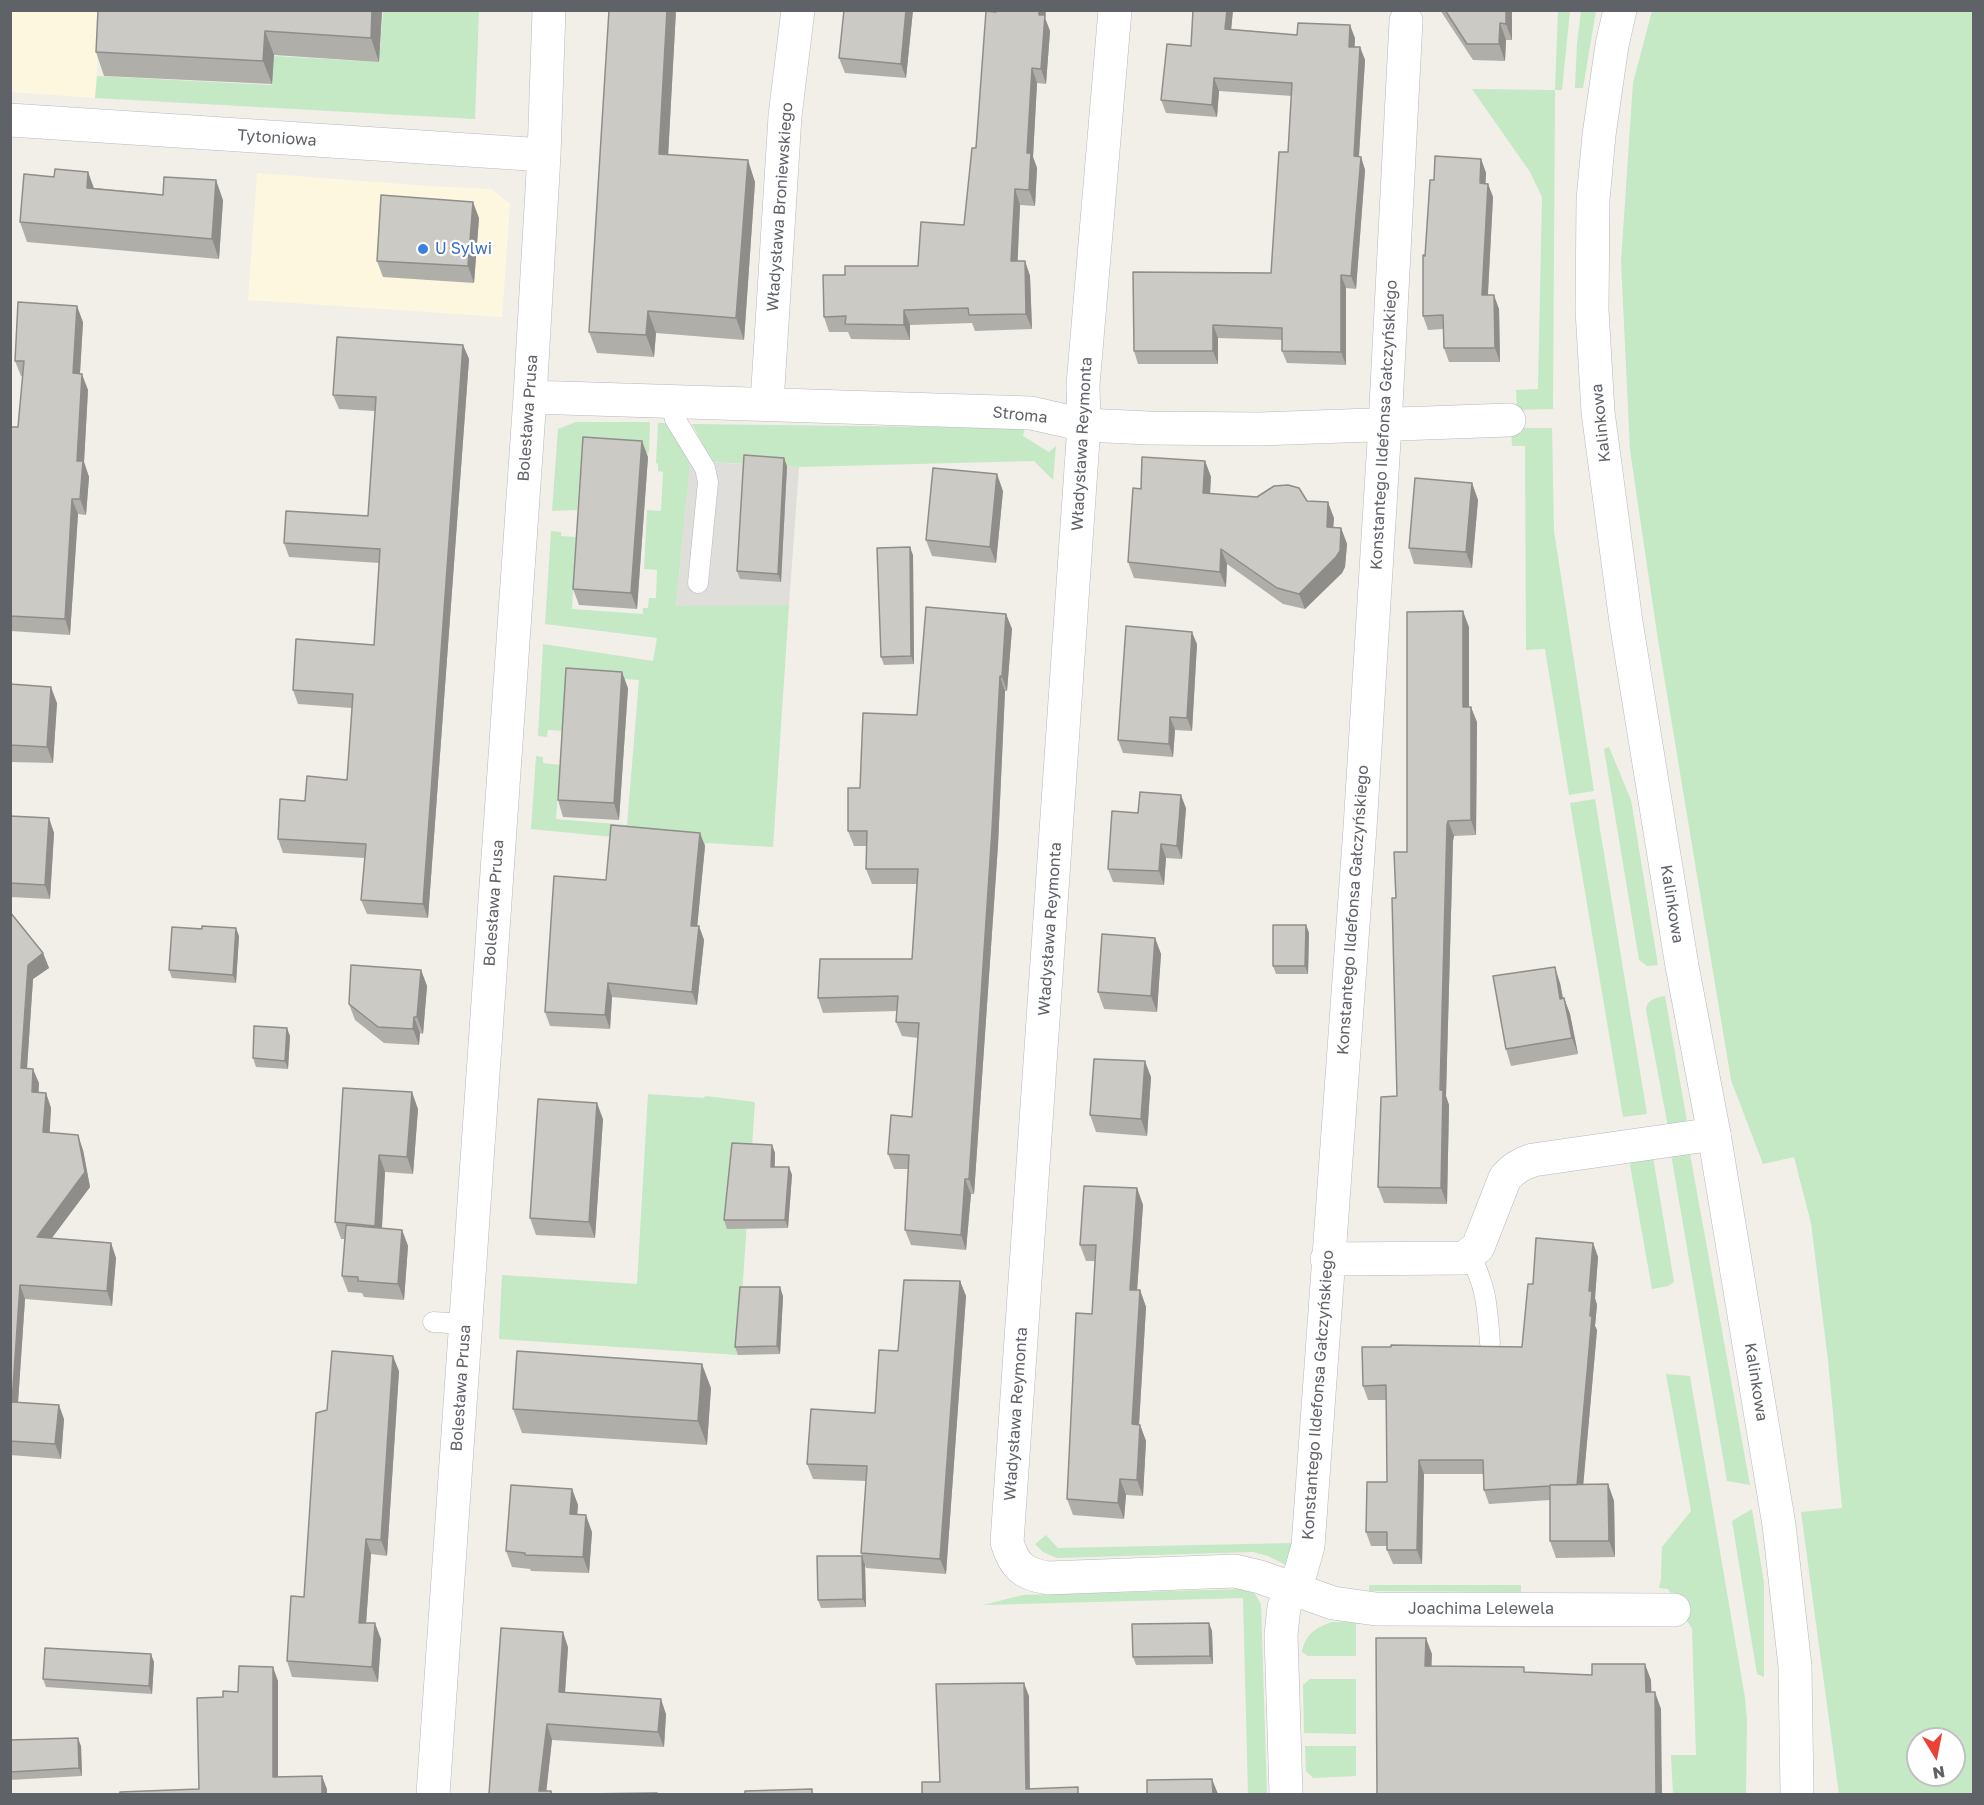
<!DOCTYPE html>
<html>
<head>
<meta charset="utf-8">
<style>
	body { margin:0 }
	#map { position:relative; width:1984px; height:1805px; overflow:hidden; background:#f1efe8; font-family:"Golos Text",sans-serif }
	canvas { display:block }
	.frame { position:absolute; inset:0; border:12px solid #5f6368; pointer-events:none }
	.north { position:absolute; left:1906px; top:1727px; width:60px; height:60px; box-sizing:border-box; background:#fff; border:2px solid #bfc1c3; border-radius:50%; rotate:170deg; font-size:16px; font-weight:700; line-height:24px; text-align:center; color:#5f6368 }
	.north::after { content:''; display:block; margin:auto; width:21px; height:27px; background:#ea4335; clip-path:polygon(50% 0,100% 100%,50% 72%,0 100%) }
</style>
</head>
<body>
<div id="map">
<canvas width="1984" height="1805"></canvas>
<div class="frame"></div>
<div class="north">N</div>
</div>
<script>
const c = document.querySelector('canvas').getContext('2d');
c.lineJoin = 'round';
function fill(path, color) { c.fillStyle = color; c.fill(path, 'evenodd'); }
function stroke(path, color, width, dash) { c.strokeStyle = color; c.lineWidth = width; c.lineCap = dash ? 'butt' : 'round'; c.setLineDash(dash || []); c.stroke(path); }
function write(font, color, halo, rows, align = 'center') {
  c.font = font + ' "Golos Text",sans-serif'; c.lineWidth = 4.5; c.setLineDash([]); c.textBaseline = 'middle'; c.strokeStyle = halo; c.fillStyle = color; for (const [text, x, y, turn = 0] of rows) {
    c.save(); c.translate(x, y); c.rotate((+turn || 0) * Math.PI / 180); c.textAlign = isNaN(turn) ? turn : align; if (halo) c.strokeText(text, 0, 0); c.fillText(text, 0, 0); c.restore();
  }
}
fill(new Path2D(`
	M10,11H101L95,98L11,92Z
	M257,173L428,186L491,189L510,204L502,317L248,300Z`), '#fef7e0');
fill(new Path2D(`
	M690,461L799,467L789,605L676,607Z`), '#e0deda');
fill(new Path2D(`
	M383,11H479L475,119L95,98L97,76L271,85L274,56L379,62Z
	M1558,11H1570L1562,90H1555L1553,409L1517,410L1516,390L1538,389L1542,197L1530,172L1472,89L1555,90Z
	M1581,11H1596L1583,88H1575L1577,44Z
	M1652,11H1973V1794H1839L1801,1512L1842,1508L1828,1360L1811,1223L1794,1157L1763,1164L1731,1080L1658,640L1630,450L1621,261L1633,83ZM1918,1739H1954V1775H1918Z
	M576,422H650L649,452L647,454L582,448L577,510L552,511L558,429Z
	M658,423H665L691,453L676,606L789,605L773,847L706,843L705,846L531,829L536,756L543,757V763L560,765L556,819L627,825L639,680L568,675L563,731L548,730L547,737L538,736L543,644L653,661L657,638L545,624L551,531L561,532V536L576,537L572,609L643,614V608H648L649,598H656L657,570L644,569L647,510L661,511L663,472L658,471V464L656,463Z
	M692,424L1025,428L1023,436L1049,452L1056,446L1053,480L1034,461L799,467L712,462Z
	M1511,428H1552L1554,531L1594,791L1569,795L1545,649L1526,650L1525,446H1512Z
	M1609,747L1631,800L1658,965L1647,966L1639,960L1604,749Z
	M1595,799L1647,1114L1623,1117L1570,803Z
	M1665,996L1688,1127L1669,1132L1646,1010C1647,999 1656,998 1665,996Z
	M648,1094L704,1098L705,1096L755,1102L738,1355L499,1339L502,1275L637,1284Z
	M1686,1151L1690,1154L1750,1485L1727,1481L1671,1154Z
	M1653,1157L1674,1282L1668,1286L1652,1289L1630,1165L1633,1159Z
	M1666,1374L1690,1376L1745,1698L1747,1720L1746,1794H1673L1671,1755H1696L1692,1629L1668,1589L1659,1588L1661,1579L1662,1547L1691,1511Z
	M1752,1509L1764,1583V1677L1757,1674L1732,1521Z
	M1046,1535L1058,1548L1294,1543L1288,1566L1268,1556L1253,1552L1057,1558L1043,1552L1035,1544Z
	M1369,1585H1521V1592L1369,1591Z
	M1245,1589L1255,1594L1261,1604L1267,1794H1248L1243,1598L983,1605L1023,1595Z
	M1460,1621V1626L1356,1624V1656H1308L1302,1652C1305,1635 1316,1627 1332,1622Z
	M1310,1679H1356V1734L1304,1733L1303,1685Z
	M1305,1746H1356V1776L1313,1778L1306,1771Z`), '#c5e8c5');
const service = new Path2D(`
	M669,400L675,419L705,468L708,482L698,583
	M1470,1255C1487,1289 1487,1306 1490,1343
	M433,1322L465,1324`);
const minor = new Path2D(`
	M1115,10L1083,385L1084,425L1007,1542C1014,1566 1023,1574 1048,1578L1235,1571L1260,1577L1333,1603L1376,1609L1674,1610
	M10,120L544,155
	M530,397L1031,413L1084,425L1149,428L1260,429L1509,420
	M767,403L785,116L798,10
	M1327,1259L1464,1258L1478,1247L1505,1178C1514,1168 1521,1164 1533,1160L1714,1134
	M433,1794L530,397L544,155L549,10
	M1286,1794L1281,1635L1284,1607L1301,1571L1308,1546L1360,828L1385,425L1406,21`);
const tertiary = new Path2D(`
	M1620,10L1612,45L1599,135L1593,200L1592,310L1598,412L1626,622L1682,966L1714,1134L1779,1525L1795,1666L1797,1794`);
stroke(service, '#b5b8bc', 21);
stroke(minor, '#b5b8bc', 34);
stroke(tertiary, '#b5b8bc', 34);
stroke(service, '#fff', 20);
stroke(minor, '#fff', 33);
stroke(tertiary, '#fff', 33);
fill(new Path2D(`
	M382,10L379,62L274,55L272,84L104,76L96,52Z
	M676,10L668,155L755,182L744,340L656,333L654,357L597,353L589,332Z
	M844,10H913L906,78L845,73L839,58Z
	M996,10H1046L1045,18L1050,31L1046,84L1037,83L1033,157L1037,168L1035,206L1020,205L1017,261H1025L1030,276L1032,329L975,331L972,323L910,325V340L851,339L848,332H829L824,317L845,275L918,266L964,225Z
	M1233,10L1231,29L1297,35L1355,38L1354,47H1360L1365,60L1359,157H1361L1365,170L1356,289L1346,288V365L1287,363L1282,351V340L1218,338V364H1138L1134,351L1271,273L1288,152L1292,96L1219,91L1217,117L1166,113L1161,100L1191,46Z
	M1440,10H1512V40H1506L1505,61L1473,60Z
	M1481,159L1486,173L1485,183L1488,184L1493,197L1488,295L1499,309L1500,362H1449L1444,348L1443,329L1428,330L1423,316L1425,256L1434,180Z
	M88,172L94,188L223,200L219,259L27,242L20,222L54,177Z
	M479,218L474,283L383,277L377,261Z
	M83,322L80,374L88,390L84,462L89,477L86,515L78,514L70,635L11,631L10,427H18L23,377L21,376L15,361Z
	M463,345L469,359L428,918L367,914L361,900L365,858L283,853L278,839L305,801L347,780L352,708L298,704L293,690L374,645L379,563L289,557L284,543L368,516L375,411L339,409L333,395Z
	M648,457L637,609L579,605L573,589Z
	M1205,461L1211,477L1210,494L1307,501L1334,518L1333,528H1341L1347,544L1345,567L1342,573L1305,609L1283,604L1227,564L1226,587L1134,578L1128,562L1141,489Z
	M787,466L781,582L740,579L737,571Z
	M1472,483L1478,500L1472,568L1414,564L1409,548Z
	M1003,491L996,563L932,556L926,540Z
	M913,555L914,664L884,665L881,657Z
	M1006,614L1012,629L1007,691H1005L998,845L974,1194H971L966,1250L911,1245L905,1230L908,1169H894L888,1154L912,1117L918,1038L902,1036L896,1022L897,1011L823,1013L818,998L912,959L917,884H872L866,869L867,846H854L848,831L860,788L917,715Z
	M1469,627V707L1477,722L1476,835L1454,836L1453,841L1446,1096L1449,1105L1447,1204L1384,1203L1378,1187L1397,1096L1396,898L1407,852Z
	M1197,644L1192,731L1175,730L1173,757L1123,753L1118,740Z
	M10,684L57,703L53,763L10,762Z
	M628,688L619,820L563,817L558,800Z
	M1186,808L1182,859L1166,858L1164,885L1113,882L1108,869L1138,813Z
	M10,816L49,818L54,833L50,899L10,897Z
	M705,846L697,926H699L704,940L697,1005L612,997L610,1029L550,1026L545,1012L606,880Z
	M10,912L43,953L49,968L33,979L27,1068L39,1083L38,1093H46L51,1108L49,1133L83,1150L90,1187L52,1238L111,1243L116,1258L112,1306L25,1299L18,1403L64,1419L61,1459L10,1455Z
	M1306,925L1309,933L1308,974H1276L1273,966Z
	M239,936L236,983L172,978L169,970Z
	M1155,938L1161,954L1157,1012L1104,1009L1098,992Z
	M421,970L427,986L423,1034L420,1033L419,1045L384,1043L355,1020L349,1004Z
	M1560,983L1563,998H1564L1570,1014L1578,1054L1511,1066L1506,1049Z
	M290,1036L288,1069L256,1067L253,1058Z
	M1151,1077L1147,1136L1096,1132L1090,1115Z
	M343,1088L418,1109L413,1174L385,1172L382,1228L402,1230L408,1246L404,1300L364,1297L362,1293L348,1292L342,1276L345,1239H341L335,1222Z
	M603,1119L595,1238L536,1235L530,1218Z
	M772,1145L775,1153V1167H789L792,1175L788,1228L727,1229L724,1220Z
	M1137,1188L1143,1205L1137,1290H1140L1146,1307L1139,1425H1140L1146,1441L1143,1496L1126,1495L1124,1519L1073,1515L1067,1499L1092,1314L1095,1261H1086L1080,1245Z
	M1593,1243L1598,1257L1595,1298L1597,1305L1595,1326L1597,1330L1583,1485L1608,1484L1614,1501L1615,1557L1556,1558L1550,1541V1500L1489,1504L1484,1490L1483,1474H1424L1422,1564H1393L1387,1550V1546H1371L1366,1532L1387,1482L1386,1400H1368L1363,1386L1522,1347L1533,1284Z
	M960,1281L966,1296L946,1574L866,1568L865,1565L866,1607L821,1608L818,1600L862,1556L861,1553L866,1481L813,1479L807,1464L875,1413L898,1351Z
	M783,1296L780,1354L738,1355L735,1347Z
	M399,1371L387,1556L371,1554L366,1623L381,1639L378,1682L292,1677L287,1661L304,1597L327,1410Z
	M711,1388L707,1445L522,1433L513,1409Z
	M572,1489L578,1505L577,1515L592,1532L589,1573L531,1571L530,1569L512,1567L506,1551Z
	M1209,1623L1212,1631L1213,1664L1136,1665L1133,1657Z
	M568,1647L565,1693L666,1714L664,1747L552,1740L546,1791H551L552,1794H489Z
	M154,1662L152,1694L46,1687L43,1679Z
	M10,1740L81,1746L82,1776L10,1780Z`), '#afaea9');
fill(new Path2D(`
	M372,10H382L379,62L371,38Z
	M667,10H676L667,176L659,154Z
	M906,10H913L906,78L901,64Z
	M1039,10H1046L1045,18L1050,31L1046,84L1041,69Z
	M1227,10H1233L1230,42L1225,29Z
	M1506,10H1512V40L1506,24Z
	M1500,23L1506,40L1505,61L1499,44Z
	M1350,25L1355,38L1354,59L1349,47Z
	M265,31L274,55L272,84L263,61Z
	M1360,47L1365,60L1358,169L1354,156Z
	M1032,68L1037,83L1033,157L1037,168L1035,206L1029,190L1027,153Z
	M1214,78L1219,91L1217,117L1212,105Z
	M1361,157L1365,170L1356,289L1351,276Z
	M1481,159L1486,173L1485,197L1480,183Z
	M748,160L755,182L744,340L736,318Z
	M88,172L95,192L87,188Z
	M216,180L223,200L219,259L212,239Z
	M1488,184L1493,197L1487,309L1482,295Z
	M1015,189L1020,205L1017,277L1011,261Z
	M473,202L479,218L474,283L468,266Z
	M1025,261L1030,276L1032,329L1026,314Z
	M1341,275L1346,288V365L1341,352Z
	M1494,295L1499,309L1500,362L1495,348Z
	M77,306L83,322L79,389L73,373Z
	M904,310L910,325V340L904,325Z
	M648,311L656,333L654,357L646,335Z
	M1213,325L1218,338V364L1213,351Z
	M463,345L469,359L428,918L423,904Z
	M82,374L88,390L84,462L89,477L86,515L80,499L77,461Z
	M642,441L648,457L637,609L631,593Z
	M784,458L787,466L781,582L778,574Z
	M1205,461L1211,477L1209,509L1203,493Z
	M997,474L1003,491L996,563L990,547Z
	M1472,483L1478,500L1472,568L1466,552Z
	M72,499L78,514L70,635L65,619Z
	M1328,502L1334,518L1332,543L1327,527Z
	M1341,528L1347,544L1345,567L1342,573L1305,609L1299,594Z
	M910,547L913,555L914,664L911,656Z
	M1221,549L1227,564L1226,587L1220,572Z
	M1463,611L1469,627V723L1463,707Z
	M1006,614L1012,629L1007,691L1002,677Z
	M1192,632L1197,644L1192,731L1187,718Z
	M622,672L628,688L619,820L614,803Z
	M1000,676L1005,691L998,845L974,1194L969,1179Z
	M51,687L57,703L53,763L47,747Z
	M1471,707L1477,722L1476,835L1471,820Z
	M1170,717L1175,730L1173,757L1169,744Z
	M1181,795L1186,808L1182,859L1177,846Z
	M49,818L54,833L50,899L45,885Z
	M1448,821L1454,836L1453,841L1446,1096L1449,1105L1447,1204L1441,1188L1440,1090L1447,825Z
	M700,833L705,846L696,939L691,926Z
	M1161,844L1166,858L1164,885L1159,871Z
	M1306,925L1309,933L1308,974L1305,966Z
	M699,926L704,940L697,1005L692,992Z
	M236,928L239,936L236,983L233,975Z
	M1155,938L1161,954L1157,1012L1151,996Z
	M43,953L49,968L33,979L26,1083L21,1068L28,965Z
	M1555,967L1560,983L1566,1015L1560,999Z
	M421,970L427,986L423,1034L417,1017Z
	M608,983L612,997L610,1029L605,1015Z
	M1564,998L1570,1014L1578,1054L1572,1038Z
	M414,1017L420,1033L419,1045L413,1029Z
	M287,1028L290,1036L288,1069L285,1061Z
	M1145,1061L1151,1077L1147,1136L1141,1119Z
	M33,1069L39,1083L38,1107L32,1092Z
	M412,1092L418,1109L413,1174L407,1157Z
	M46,1093L51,1108L49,1147L43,1132Z
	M597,1103L603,1119L595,1238L589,1222Z
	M78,1135L83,1150L90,1187L42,1251L37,1237Z
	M772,1145L775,1153L774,1175L771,1167Z
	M379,1155L385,1172L381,1242L375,1226Z
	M789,1167L792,1175L788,1228L785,1220Z
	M965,1179L971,1194L966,1250L961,1235Z
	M1137,1188L1143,1205L1136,1306L1130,1290Z
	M402,1230L408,1246L404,1300L398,1284Z
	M111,1243L116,1258L112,1306L107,1291Z
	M1593,1243L1598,1257L1595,1298L1597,1305L1595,1326L1597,1330L1582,1499L1577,1485L1590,1316L1589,1291Z
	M960,1281L966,1296L946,1574L940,1559Z
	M20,1285L25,1299L17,1417L12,1402Z
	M780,1287L783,1296L780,1354L777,1346Z
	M1140,1290L1146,1307L1138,1441L1132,1424Z
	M393,1356L399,1371L387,1556L381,1540Z
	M702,1364L711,1388L707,1445L698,1421Z
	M59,1405L64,1419L61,1459L55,1444Z
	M1140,1425L1146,1441L1143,1496L1137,1480Z
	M1419,1460L1424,1474L1422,1564L1417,1550Z
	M1120,1479L1126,1495L1124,1519L1118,1503Z
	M1608,1484L1614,1501L1615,1557L1609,1541Z
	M572,1489L578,1505L576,1530L570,1514Z
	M586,1515L592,1532L589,1573L583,1557Z
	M366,1539L371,1554L365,1638L359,1623Z
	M862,1557L865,1565L866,1607L863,1599Z
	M375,1623L381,1639L378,1682L372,1667Z
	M1209,1623L1212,1631L1213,1664L1210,1656Z
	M563,1632L568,1647L564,1707L559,1692Z
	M1426,1638L1432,1654L1431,1682L1425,1666Z
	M151,1654L154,1662L152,1694L149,1686Z
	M1645,1664L1651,1680L1652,1709L1646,1692Z
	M273,1667L278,1681V1791L273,1777Z
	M1024,1683L1029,1696L1030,1794L1026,1789Z
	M1655,1692L1661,1709L1662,1794H1656Z
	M661,1699L666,1714L664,1747L658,1732Z
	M547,1724L552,1740L546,1794L539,1791Z
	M78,1738L81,1746L82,1776L79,1768Z
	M322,1776L327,1789V1794H322Z
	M1212,1779L1218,1794H1213Z`), '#8f8d8a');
const building = new Path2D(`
	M98,10H372L371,38L265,31L263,61L96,52Z
	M609,10H667L659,154L748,160L736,318L648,311L646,335L589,332Z
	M844,10H906L901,64L839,58Z
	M996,10H1039V15H1045L1041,69L1032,68L1027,153H1031L1029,190L1015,189L1011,261H1025L1026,314L969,315L968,308L904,310V325L845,324L846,316L824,317L823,275H845V266H918L921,222L964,225L972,148H976L986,11L996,12Z
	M1193,10H1227L1225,29L1297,35L1298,23L1350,25L1349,47H1360L1354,156L1361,157L1351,276L1341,275V352L1282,351V328L1213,325V351H1134L1133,272L1271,273L1279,152H1288L1292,83L1214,78L1212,105L1161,100L1167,44L1191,46Z
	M1445,10H1506V24L1500,23L1499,44H1467Z
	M1435,156L1481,159L1480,183L1488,184L1482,295H1494L1495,348H1444L1443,315L1423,316V255L1425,256L1430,180H1434Z
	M55,169L88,172L87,188L163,195L164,177L216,180L212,239L20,222L24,174L54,177Z
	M381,195L473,202L468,266L377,261Z
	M18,302L77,306L73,373L82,374L77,461H83L80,499H72L65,619L10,616V427H18L24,361H15Z
	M337,337L463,345L423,904L361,900L366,844L278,839L280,799L305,801L307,776L347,780L353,694L293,690L296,639L374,645L380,549L284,543L286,511L368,516L376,397L333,395Z
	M583,437L642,441L631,593L573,589Z
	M744,455L784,458L778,574L737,571Z
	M1142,457L1205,461L1203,493L1257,497L1274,486L1288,485L1299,488L1307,501L1328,502L1327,527L1341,528L1340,551L1336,557L1299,594L1277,588L1221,549L1220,572L1128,562L1133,488L1141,489Z
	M933,468L997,474L990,547L926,540Z
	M1415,478L1472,483L1466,552L1409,548Z
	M910,547L911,656L881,657L877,548Z
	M926,607L1006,614L1002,677L1000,676L992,830L969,1179H965L961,1235L905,1230L909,1155L888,1154L891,1115L912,1117L919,1023L896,1022L898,996L818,998L820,959H912L918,869H866L867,831H848V788H860L863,713L917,715Z
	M1463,611V707H1471V820L1448,821L1447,825L1440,1090H1443L1441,1188L1378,1187L1381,1097L1397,1096L1392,898H1396L1394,852H1407V612Z
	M1126,626L1192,632L1187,718L1170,717L1169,744L1118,740Z
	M566,668L622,672L614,803L558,800Z
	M10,684L51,687L47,747L10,745Z
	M1140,792L1181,795L1177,846L1161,844L1159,871L1108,869L1112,811L1138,813Z
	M10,816L49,818L45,885L10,883Z
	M611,825L700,833L691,926H699L692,992L608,983L605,1015L545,1012L554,876L606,880Z
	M10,912L43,953L28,965L21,1068L33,1069L32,1092L46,1093L43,1132L78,1135L85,1172L37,1237L111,1243L107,1291L20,1285L12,1402L59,1405L55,1444L10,1441Z
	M1273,925H1306L1305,966H1273Z
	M202,926L236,928L233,975L169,970L172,927L202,929Z
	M1102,934L1155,938L1151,996L1098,992Z
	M351,965L421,970L417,1017H414L413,1029L378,1027L349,1004Z
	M1555,967L1560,999L1564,998L1572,1038L1506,1049L1493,976Z
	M254,1026L287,1028L285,1061L253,1058Z
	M1094,1059L1145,1061L1141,1119L1090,1115Z
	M343,1088L412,1092L407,1157L379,1155L375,1226L335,1222Z
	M538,1099L597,1103L589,1222L530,1218Z
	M732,1143L772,1145L771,1167H789L785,1220H724Z
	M1084,1186L1137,1188L1130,1290H1140L1132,1424L1140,1425L1137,1480L1120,1479L1118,1503L1067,1499L1076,1313L1092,1314L1096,1245H1080Z
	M346,1225L402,1230L398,1284L358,1281V1277L342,1276Z
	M1536,1238L1593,1243L1589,1291H1592L1590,1316H1592L1577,1485H1550V1486L1484,1490L1483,1460H1419L1417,1550H1387V1532H1366L1367,1482H1387L1386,1385L1363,1386L1362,1347H1391V1345L1522,1347L1528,1284H1533Z
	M904,1280L960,1281L940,1559L861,1553L867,1466L807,1464L811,1409L875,1413L879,1350L898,1351Z
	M740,1287H780L777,1346L735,1347Z
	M332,1351L393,1356L381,1540L366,1539L359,1623H375L372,1667L287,1661L291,1596L304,1597L316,1413L327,1410Z
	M517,1351L702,1364L698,1421L513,1409Z
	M1608,1484L1609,1541H1550V1485Z
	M511,1485L572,1489L570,1514L586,1515L583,1557L525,1555V1553L506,1551Z
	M817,1556H862L863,1599L818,1600Z
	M1209,1623L1210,1656L1133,1657L1132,1624Z
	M501,1628L563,1632L559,1692L661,1699L658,1732L547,1724L539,1791H551V1794H489Z
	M1376,1638H1426L1425,1666L1524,1667V1672L1592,1675V1664H1645L1646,1692H1655L1656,1794H1377Z
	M45,1648L151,1654L149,1686L43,1679Z
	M239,1666L273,1667V1777L322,1776V1794H120V1792L199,1789L197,1698L223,1697V1691L238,1692Z
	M1024,1683L1026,1789L1078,1787V1794H922V1782H940L936,1684Z
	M78,1738L79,1768L10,1772V1740Z
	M1212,1779L1213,1794H1147V1780Z
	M812,1789V1794H745V1791Z
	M657,1793V1794H584Z`);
fill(building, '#cccac5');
stroke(building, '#8f8d8a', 1.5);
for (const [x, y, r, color] of [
	[423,249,6,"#3f7fe0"]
]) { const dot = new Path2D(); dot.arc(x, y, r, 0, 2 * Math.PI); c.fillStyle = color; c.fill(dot); stroke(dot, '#fff', 2); }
write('16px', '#5f6368', '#fff', [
	["Tytoniowa",277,138,4],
	["Władysława Broniewskiego",780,207,-86],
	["Stroma",1020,415,6],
	["Bolesława Prusa",528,418,-86],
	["Kalinkowa",1601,423,-96],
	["Konstantego Ildefonsa Gałczyńskiego",1384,425,-87],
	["Władysława Reymonta",1082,444,-87],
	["Bolesława Prusa",494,903,-86],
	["Kalinkowa",1672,904,81],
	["Konstantego Ildefonsa Gałczyńskiego",1353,910,-86],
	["Władysława Reymonta",1050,929,-86],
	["Kalinkowa",1756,1382,81],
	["Bolesława Prusa",461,1388,-86],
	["Konstantego Ildefonsa Gałczyńskiego",1318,1395,-86],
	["Władysława Reymonta",1016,1414,-86],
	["Joachima Lelewela",1481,1609]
]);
write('16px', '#366cbe', '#fff', [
	["U Sylwi",435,249]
], 'left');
</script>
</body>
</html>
